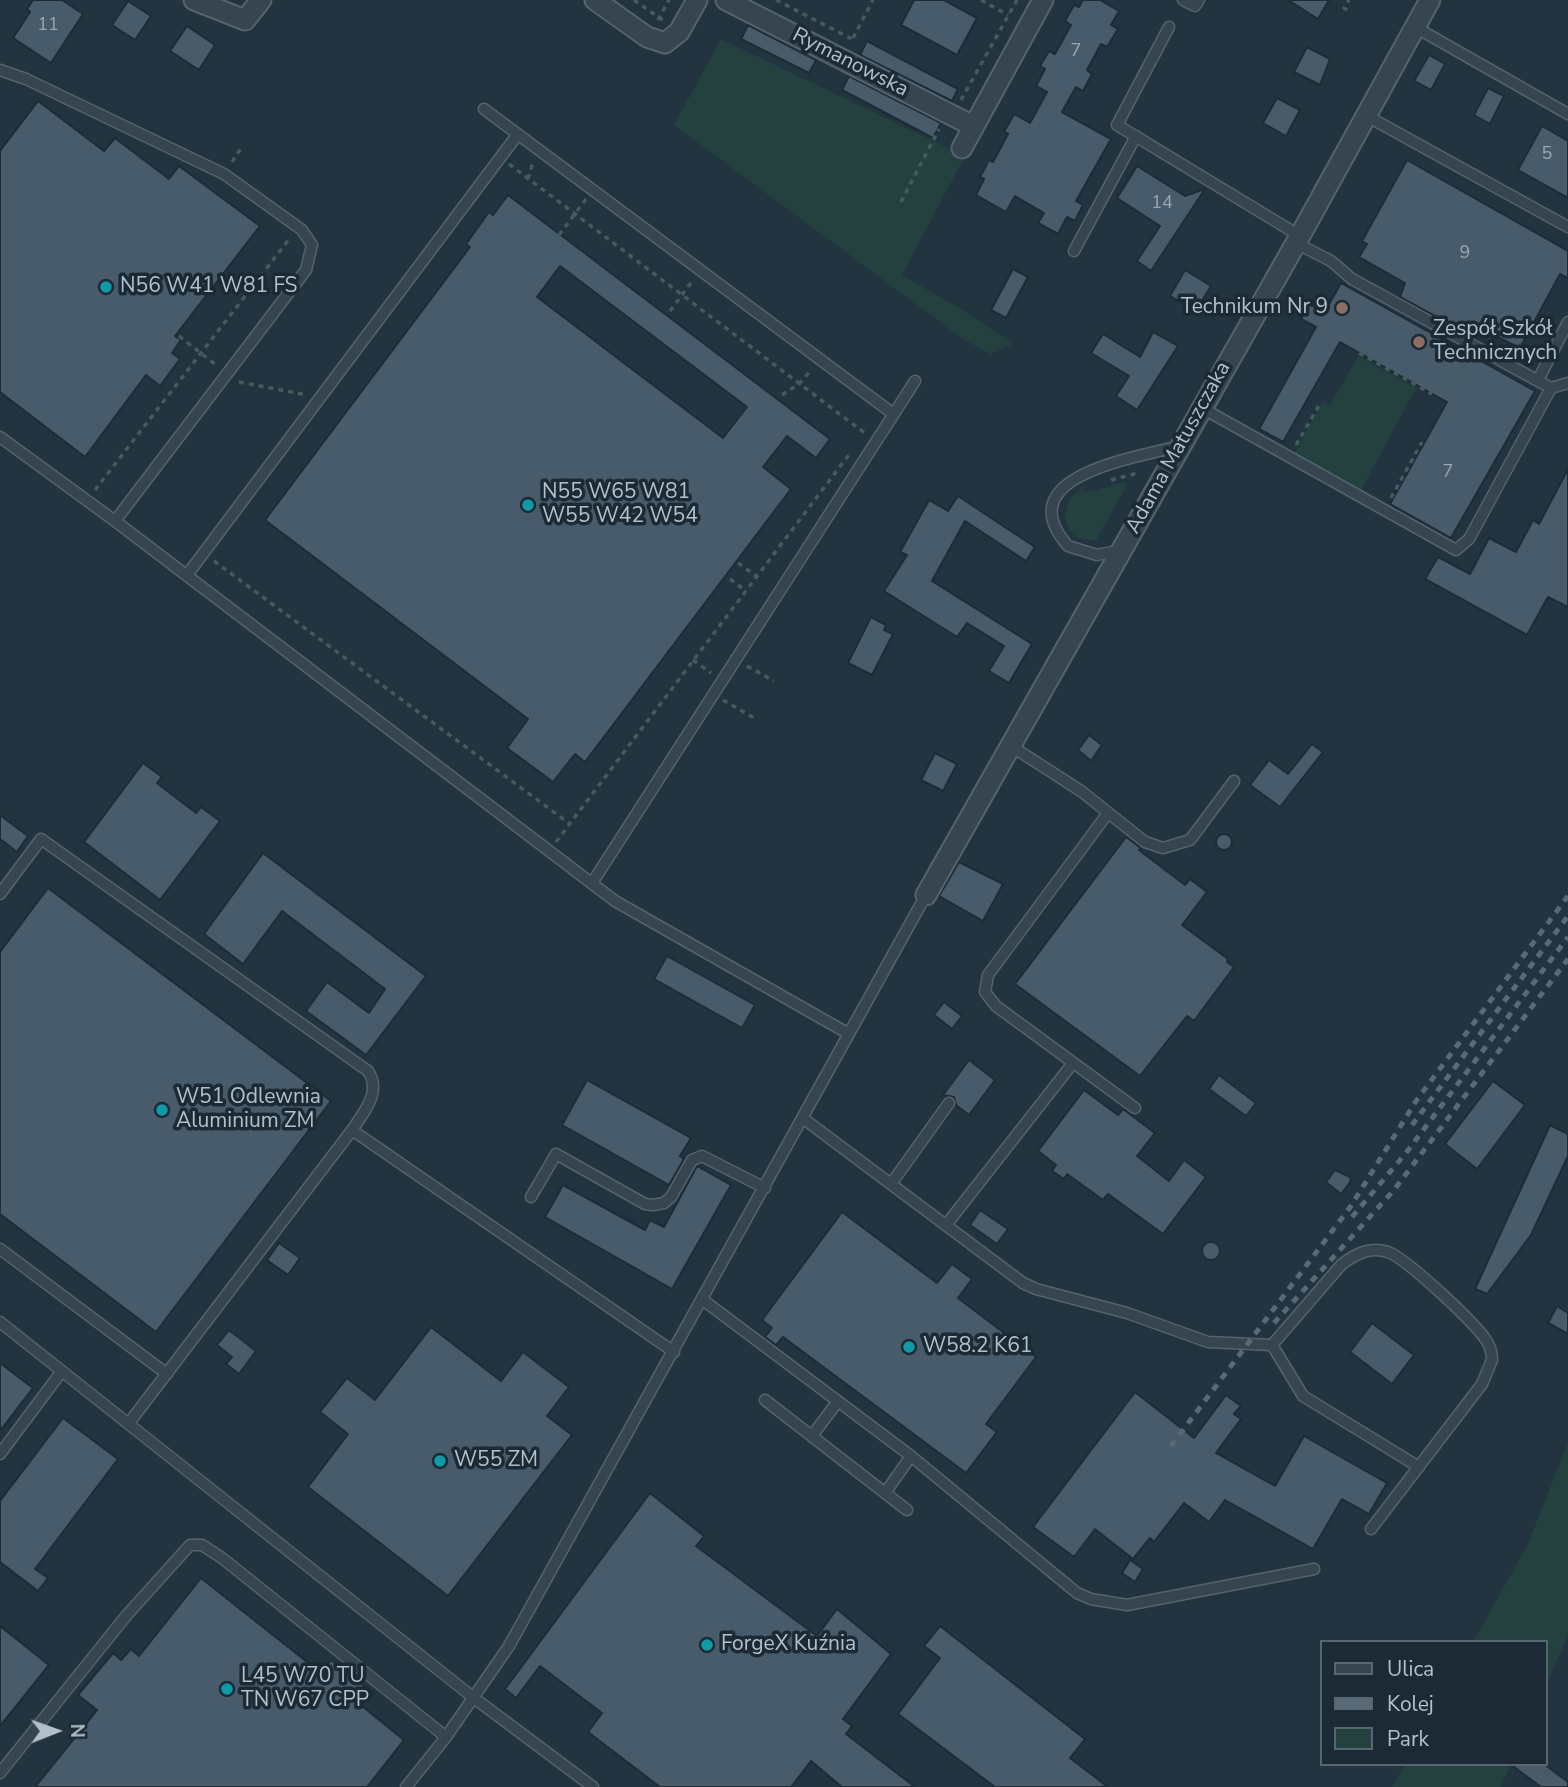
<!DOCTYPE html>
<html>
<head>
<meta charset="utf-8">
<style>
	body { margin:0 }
	#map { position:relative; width:1568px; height:1787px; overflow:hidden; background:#223440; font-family:"Nunito Sans",sans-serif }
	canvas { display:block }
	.legend { position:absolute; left:1320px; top:1640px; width:228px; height:126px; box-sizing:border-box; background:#1b2a35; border:2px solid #576671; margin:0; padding:9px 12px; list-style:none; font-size:21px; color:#b2c0cb }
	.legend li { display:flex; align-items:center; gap:14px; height:35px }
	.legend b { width:35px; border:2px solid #576671 }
	.north { position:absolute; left:21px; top:1696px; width:70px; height:70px; -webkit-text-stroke:5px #1b2a35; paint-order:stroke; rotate:89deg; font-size:19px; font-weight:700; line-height:28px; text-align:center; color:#b2c0cb }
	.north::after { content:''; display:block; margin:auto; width:24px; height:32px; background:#b2c0cb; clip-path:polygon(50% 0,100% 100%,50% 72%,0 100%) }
</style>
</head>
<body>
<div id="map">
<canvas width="1568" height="1787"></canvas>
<ul class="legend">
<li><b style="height:9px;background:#364550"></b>Ulica</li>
<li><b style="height:9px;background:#586a77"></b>Kolej</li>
<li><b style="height:19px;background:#244140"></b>Park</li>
</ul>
<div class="north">N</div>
</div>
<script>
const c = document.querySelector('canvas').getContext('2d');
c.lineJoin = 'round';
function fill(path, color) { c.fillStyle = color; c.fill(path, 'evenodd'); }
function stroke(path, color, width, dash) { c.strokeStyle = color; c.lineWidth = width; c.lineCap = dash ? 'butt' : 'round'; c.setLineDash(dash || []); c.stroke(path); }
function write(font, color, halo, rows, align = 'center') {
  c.font = font + ' "Nunito Sans",sans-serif'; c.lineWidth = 7; c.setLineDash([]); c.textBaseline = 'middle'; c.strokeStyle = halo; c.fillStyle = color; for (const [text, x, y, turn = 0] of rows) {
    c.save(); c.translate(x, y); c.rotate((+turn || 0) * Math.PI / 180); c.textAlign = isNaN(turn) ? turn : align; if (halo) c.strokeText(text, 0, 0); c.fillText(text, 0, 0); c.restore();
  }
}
fill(new Path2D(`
	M721,39L965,156L902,275L974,317L1013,344L991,354L966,341L674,125Z
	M1358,356L1416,388L1361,490L1295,454L1322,402L1330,406Z
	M1125,482L1127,485L1096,540C1078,542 1067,533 1065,515L1070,498L1083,487L1085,493Z
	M1568,1443V1636L1545,1686V1642H1473L1528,1544Z
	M1405,1764H1511L1501,1787H1392Z`), '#244140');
const building = new Path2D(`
	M33,0H62L83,14L51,63L13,38L30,12L27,9Z
	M914,0H944L977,18L957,55L901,25Z
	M1083,0H1100L1119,11L1111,25L1118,29L1107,47L1101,44L1087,70L1092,74L1083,91L1076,87L1062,112L1111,139L1076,201L1083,205L1075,221L1067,217L1058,234L1038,223L1044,213L1015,196L1006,212L976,195L984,179L980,177L989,160L993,162L1008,134L1004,132L1014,114L1030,123L1047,92L1036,86L1045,69L1040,66L1049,51L1055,54L1071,25L1065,21L1074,5L1079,7Z
	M1288,0H1329L1318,19Z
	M128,1L151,16L135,40L112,25Z
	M748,25L816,60L809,73L741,39Z
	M187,26L215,45L199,70L170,51Z
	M867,41L958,89L952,101L860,55Z
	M1307,47L1330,59L1320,85L1294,72Z
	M1429,55L1445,64L1431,90L1414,81Z
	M849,76L941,123L933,138L842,90Z
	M1488,88L1504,96L1490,124L1474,115Z
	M1277,98L1300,110L1286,136L1263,123Z
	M38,101L104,151L115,138L169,179L179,166L260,226L175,336L181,340L172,353L180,359L160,386L146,375L85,457L0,392V151Z
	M1542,126L1568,141V198L1518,170Z
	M1407,160L1568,251V278L1560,274L1520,348L1481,329L1475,338L1400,297L1405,283L1359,257L1367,244L1362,241Z
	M1137,166L1185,196L1205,189L1151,271L1137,261L1160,226L1117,198Z
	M508,195L830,439L816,458L787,436L763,467L791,489L585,762L575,754L553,782L507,748L528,719L265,520L470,247L466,244L489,212L493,215ZM560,266L747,407L723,438L537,297Z
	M1013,269L1028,277L1006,318L991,310Z
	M1185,270L1211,286L1196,311L1170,296Z
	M1341,283L1535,391L1451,538L1390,504L1447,402L1340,342L1283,442L1259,429L1316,327L1301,319L1309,304L1324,313Z
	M1153,332L1178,346L1137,410L1116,396L1129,376L1091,353L1103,334L1140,357Z
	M1568,469V607L1548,597L1527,635L1425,579L1438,557L1470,574L1489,538L1516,552L1533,520L1539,524Z
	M958,496L1035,547L1026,561L965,521L932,581L1032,644L1009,683L989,671L1004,646L967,623L957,637L884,591L907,555L900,552L929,500L948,511Z
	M871,617L886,625L884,630L893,634L872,675L848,663Z
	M1089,735L1102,745L1091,761L1078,750Z
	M1312,744L1323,752L1280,807L1250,785L1269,760L1288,774Z
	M935,753L957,764L943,791L921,780Z
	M143,763L162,777L157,783L196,813L201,807L220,821L160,900L84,842Z
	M0,815L28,836L17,852L0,839Z
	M1216 842a8 8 0 1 1 16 0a8 8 0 1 1-16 0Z
	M1126,837L1141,848L1139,850L1185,885L1190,879L1207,892L1182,925L1228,959L1227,962L1234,967L1194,1021L1187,1016L1140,1076L1015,984Z
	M263,853L426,976L366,1055L306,1011L327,982L369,1013L385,989L282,911L243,964L204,934Z
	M959,862L1003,884L983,921L939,896Z
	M48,888L331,1101L156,1332L0,1214V952Z
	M667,956L755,1005L742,1028L654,979Z
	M944,1002L962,1016L952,1029L934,1015Z
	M969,1060L995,1080L969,1115L956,1105L954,1097L943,1095Z
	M1219,1075L1256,1103L1246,1116L1209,1089Z
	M587,1080L691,1138L680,1156L684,1159L669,1185L562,1125Z
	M1493,1081L1525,1105L1477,1169L1445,1144Z
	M1084,1090L1118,1115L1123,1109L1155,1133L1137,1156L1169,1181L1184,1160L1206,1177L1163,1234L1108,1194L1103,1200L1067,1174L1064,1179L1052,1171L1056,1165L1038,1151Z
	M1550,1125L1568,1134V1156L1531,1235L1487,1294L1475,1289Z
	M697,1166L731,1185L672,1289L545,1217L563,1185L645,1230L650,1220L664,1227Z
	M1335,1170L1350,1177L1351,1181L1341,1194L1326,1182Z
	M980,1210L1008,1229L997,1244L970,1225Z
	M842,1212L937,1283L952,1264L972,1279L958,1298L1036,1357L986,1424L997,1432L966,1473L783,1337L776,1345L765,1337L772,1328L762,1320Z
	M1202 1251a9 9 0 1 1 18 0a9 9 0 1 1-18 0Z
	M279,1243L300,1258L288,1275L267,1260Z
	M1557,1306L1568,1313V1334L1548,1323Z
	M1372,1323L1414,1355L1392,1384L1350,1352Z
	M431,1327L501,1381L523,1352L569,1387L547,1416L572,1435L448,1596L308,1487L348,1434L320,1412L347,1378L375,1400Z
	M229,1330L256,1351L239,1374L226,1364L232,1357L217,1345Z
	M0,1363L33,1388L0,1431Z
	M1135,1392L1194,1438L1226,1395L1241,1406L1234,1414L1241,1419L1216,1453L1275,1486L1304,1436L1387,1483L1369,1514L1342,1499L1313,1549L1225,1500L1209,1522L1184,1503L1154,1542L1150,1538L1133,1559L1095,1529L1074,1557L1033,1527Z
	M63,1418L118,1459L35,1569L48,1578L38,1591L0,1562V1501Z
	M650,1493L704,1536L696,1546L817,1636L837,1609L891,1654L843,1719L852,1726L846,1734L915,1787H842L811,1761L791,1787H660L588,1732L602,1713L540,1666L516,1698L505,1689Z
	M1130,1560L1143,1569L1135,1582L1122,1573Z
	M201,1578L321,1673L331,1660L373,1693L362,1706L404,1740L367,1787H35L97,1710L78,1695L113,1653L121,1660L131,1649L139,1656Z
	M0,1626L49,1665L0,1726Z
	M940,1626L1085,1739L1070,1758L1108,1787H995L898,1714L940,1658L924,1646Z
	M1510,1764H1544L1568,1782V1787H1541Z`);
fill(building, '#485b6a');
stroke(building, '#1d2c37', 2);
const service = new Path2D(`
	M1183,0L1195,6L1199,0
	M1169,27L1117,125L1300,236
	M1415,27L1568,114
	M0,70L26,79L224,174L302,230L312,245L306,270L115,521L615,901L849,1034
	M484,109L892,413
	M1365,115L1568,227
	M1296,243L1331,261L1352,279L1551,388L1568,383
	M1074,251L1136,136
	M1538,380L1568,322
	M1202,408L1456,550L1469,539L1551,388
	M0,437L115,521
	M1122,550L1097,555L1068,546C1006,475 1137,458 1179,446
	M187,575L518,134
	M1011,746L1081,791L1145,842L1163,848L1190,840L1234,781
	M1108,813L988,975L985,992L996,1006L1135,1108
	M592,883L915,381
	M0,894L41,839L368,1071C382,1092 364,1112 352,1130
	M804,1119L1023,1283L1036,1289L1127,1313L1208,1342L1272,1345L1342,1264C1356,1254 1370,1246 1388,1252C1407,1259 1474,1322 1486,1340C1490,1346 1492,1353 1492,1360L1482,1384L1371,1529
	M891,1184L949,1103
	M531,1197L556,1154L645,1204L653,1205L664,1203L671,1197L692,1160L702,1156L765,1188
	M946,1225L1073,1063
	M0,1249L167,1374
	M703,1300L911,1456L1077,1593L1091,1599L1127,1605L1314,1569
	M0,1322L474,1698L593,1787
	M1272,1345L1303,1396L1419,1467
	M765,1400L907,1510
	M129,1423L352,1130L674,1352
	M812,1436L838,1401
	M0,1454L62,1371
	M885,1493L911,1456
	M0,1773L126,1616L190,1545H202L222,1558L446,1737
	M406,1787L446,1737L509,1646L926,895`);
const minor = new Path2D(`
	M194,0L245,20L261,0
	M595,0L647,37L665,43L679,32L697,0
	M726,0L973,126
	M962,148L1043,0
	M926,895L1296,243L1430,0`);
stroke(service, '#54636e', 13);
stroke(minor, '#54636e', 23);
stroke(new Path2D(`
	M634,0L664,21
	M776,0L852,39
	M981,0L1008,15
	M1347,10L1344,8L1349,0
	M658,20L669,0
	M853,38L873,0
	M961,100L1017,0
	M232,162L241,148
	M509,164L866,434
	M528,179L533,162
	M901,202L939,129
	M559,235L586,199
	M1289,305L1292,307
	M670,311L693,280
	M179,336L216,365
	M1359,353L1432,394
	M239,382L307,395
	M1451,388L1468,356
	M782,395L799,384L812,369
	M1296,445L1321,402
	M1111,480L1134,474L1139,476
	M95,490L290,238
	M1391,498L1422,442
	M214,561L570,824
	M738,563L756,576
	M730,579L746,591
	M693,660L711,673
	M747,666L774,681
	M723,700L754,718
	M556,842L851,452`), '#425d5c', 3.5, [5, 5]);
stroke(service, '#364550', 10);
stroke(minor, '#364550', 19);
stroke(new Path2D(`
	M1412,1125L1568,916
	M1352,1217L1406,1153L1568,937
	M1274,1323L1394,1190L1568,959
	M1171,1446L1351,1206L1416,1101L1568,896`), '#586a77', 5, [7, 7]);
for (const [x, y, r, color] of [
	[106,287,7,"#0f9aa8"],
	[1342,308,7,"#8d6e63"],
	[1419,342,7,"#8d6e63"],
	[528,505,7,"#0f9aa8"],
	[162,1110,7,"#0f9aa8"],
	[909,1347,7,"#0f9aa8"],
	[440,1461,7,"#0f9aa8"],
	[707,1645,7,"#0f9aa8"],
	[227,1689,7,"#0f9aa8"]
]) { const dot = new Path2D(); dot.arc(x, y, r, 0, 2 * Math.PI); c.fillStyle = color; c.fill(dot); stroke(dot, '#1b2a35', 2.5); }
write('18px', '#98a7b3', null, [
	["11",48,26],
	["7",1076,52],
	["5",1547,155],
	["14",1162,204],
	["9",1465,254],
	["7",1448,473]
]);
write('21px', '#b2c0cb', '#1b2a35', [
	["Rymanowska",850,63,27],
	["Adama Matuszczaka",1179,448,-61]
]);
write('21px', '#b2c0cb', '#1b2a35', [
	["N56 W41 W81 FS",120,287],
	["Technikum Nr 9",1328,308,"right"],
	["Zespół Szkół",1433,330],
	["Technicznych",1433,354],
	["N55 W65 W81",542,493],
	["W55 W42 W54",542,517],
	["W51 Odlewnia",176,1098],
	["Aluminium ZM",176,1122],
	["W58.2 K61",923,1347],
	["W55 ZM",454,1461],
	["ForgeX Kuźnia",721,1645],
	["L45 W70 TU",241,1677],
	["TN W67 CPP",241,1701]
], 'left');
</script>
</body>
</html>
